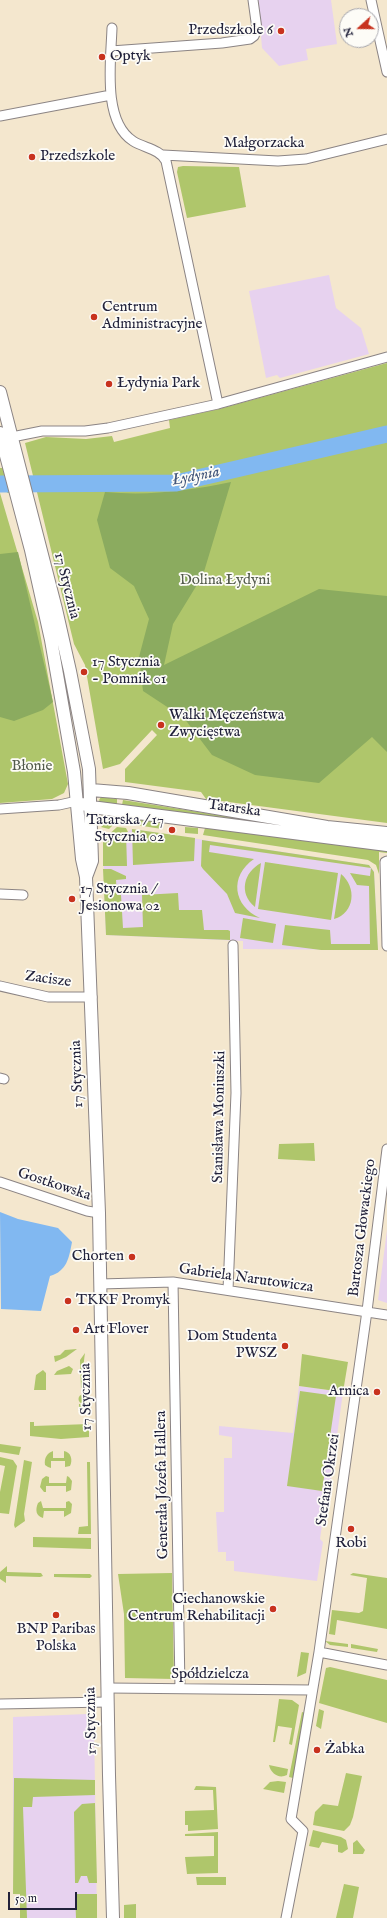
<!DOCTYPE html>
<html>
<head>
<meta charset="utf-8">
<style>
	body { margin:0 }
	#map { position:relative; width:387px; height:1918px; overflow:hidden; background:#f4e7ce; font-family:"IM FELL English",serif }
	canvas { display:block }
	.north { position:absolute; left:339px; top:8px; width:40px; height:40px; box-sizing:border-box; background:#fdfcf7; border:1px solid #a5a5ac; border-radius:50%; rotate:249deg; font-size:11px; font-weight:700; line-height:16px; text-align:center; color:#22223b }
	.north::after { content:''; display:block; margin:auto; width:14px; height:18px; background:#c8321e; clip-path:polygon(50% 0,100% 100%,50% 72%,0 100%) }
	.scale { position:absolute; left:8px; top:1892px; width:69px; height:18px; box-sizing:border-box; border:2px solid #22223b; border-top:0; padding-left:5px; font-size:12px; line-height:14px; white-space:nowrap; color:#22223b; -webkit-text-stroke:3px #fdfcf7; paint-order:stroke }
</style>
</head>
<body>
<div id="map">
<canvas width="387" height="1918"></canvas>
<div class="north">N</div>
<div class="scale">50 m</div>
</div>
<script>
const c = document.querySelector('canvas').getContext('2d');
c.lineJoin = 'round';
function fill(path, color) { c.fillStyle = color; c.fill(path, 'evenodd'); }
function stroke(path, color, width, dash) { c.strokeStyle = color; c.lineWidth = width; c.lineCap = dash ? 'butt' : 'round'; c.setLineDash(dash || []); c.stroke(path); }
function write(font, color, halo, rows, align = 'center') {
  c.font = font + ' "IM FELL English",serif'; c.lineWidth = 3.5; c.setLineDash([]); c.textBaseline = 'middle'; c.strokeStyle = halo; c.fillStyle = color; for (const [text, x, y, turn = 0] of rows) {
    c.save(); c.translate(x, y); c.rotate((+turn || 0) * Math.PI / 180); c.textAlign = isNaN(turn) ? turn : align; if (halo) c.strokeText(text, 0, 0); c.fillText(text, 0, 0); c.restore();
  }
}
fill(new Path2D(`
	M258,0H331L337,44L306,49L308,60L279,66L262,48Z
	M329,275L336,308L361,328L369,354L280,378L277,375L266,378L249,291Z
	M132,829L369,865L374,871L378,950L243,949V941L106,935L103,849Z
	M387,1230V1303L378,1300Z
	M299,1386L343,1392L326,1516L323,1518L320,1539L323,1542L317,1581L234,1571V1561H226V1552H218L216,1512H224V1458H232V1437L219,1435V1426L293,1433Z
	M87,1714L94,1722L97,1918H20V1894H13V1717Z`), '#e7d2ef');
fill(new Path2D(`
	M183,166L239,167L246,207L187,218L177,172L178,167Z
	M387,363V823L206,799L201,792L125,782V769L157,735L152,730L120,764L103,769L85,665L74,644L25,443L46,437L86,439L112,436L114,442L170,428L169,420L219,409Z
	M0,468H20L26,493H8L0,488Z
	M0,493L38,622L68,784L64,793L52,799L0,803Z
	M101,797L117,799V804L100,802L99,800Z
	M123,800L287,826L387,838V840L122,805Z
	M122,815L162,824V829L123,823L120,822Z
	M113,816V825L109,829L101,827Z
	M117,827L126,828L128,832L126,833L127,866H103V840Z
	M185,827L198,828V834L185,833Z
	M205,828L387,851V853L379,852V874L376,865L368,860L203,835Z
	M132,829L195,838L194,861L133,865Z
	M202,840L369,865L374,872L378,950H321L282,945L285,925L330,930L331,944H370L369,886L357,885L350,873L370,876L371,868L210,845L209,852L254,859C229,876 233,906 260,918L235,913L227,894L203,869L201,866Z
	M265,862L338,873L331,920L258,909Z
	M261,863L255,907C238,893 244,872 261,863Z
	M103,869H111L126,876V879L116,880L117,895H121L123,928L143,927L142,895L178,893L179,910H202L204,930H228L230,931V940L106,935Z
	M341,874C357,887 355,913 334,919Z
	M243,918L276,924L273,943L240,938Z
	M314,1143L315,1161L278,1159L279,1144Z
	M77,1349L66,1357L55,1362L54,1356L60,1355L65,1350Z
	M85,1353C83,1365 83,1377 87,1388H81L80,1360Z
	M302,1354L348,1362L343,1392L299,1386Z
	M69,1366L73,1369L71,1374L54,1375L57,1371Z
	M43,1370L46,1373V1390H34L36,1375Z
	M300,1391L336,1396L322,1491L287,1486Z
	M78.5 1399a4.5 4.5 0 1 1 9 0a4.5 4.5 0 1 1-9 0Z
	M79,1404H89V1411L79,1412Z
	M30,1422H34V1426L89,1424V1437L61,1439L30,1436Z
	M0,1444L21,1447L19,1455L0,1452Z
	M53,1451V1458H64V1451C71,1452 73,1460 70,1466L65,1467V1461H51V1468L48,1467L45,1465C44,1458 47,1453 53,1451Z
	M0,1457L13,1460L17,1466L9,1514L0,1513V1492L5,1466L0,1465Z
	M24,1460L32,1462L24,1514L25,1521L15,1528L14,1525Z
	M87,1462H90L91,1534H78L79,1527L88,1526Z
	M46,1476L49,1477V1483H66L67,1476L69,1477L72,1481L71,1490L66,1492V1486H46V1492H44L40,1487L42,1479Z
	M41,1501L43,1508H66V1502L69,1501L72,1504L71,1513L64,1517V1511H44L43,1518C36,1516 35,1510 38,1503Z
	M33,1537L91,1538V1549L33,1547Z
	M7,1566V1572L41,1573L43,1576L40,1577L6,1576V1583L0,1579V1572Z
	M172,1573L174,1679L125,1678L124,1614L118,1574Z
	M353,1573L387,1578V1629L337,1620L335,1635L329,1634L332,1610L359,1613L363,1611L367,1578L350,1575Z
	M54,1574H90L92,1576L90,1578L54,1577Z
	M325,1641L348,1644V1647L330,1645Z
	M351,1644L378,1649L377,1652L351,1648Z
	M301,1652L309,1653L306,1673L297,1677Z
	M330,1667L387,1680V1723L319,1703L326,1668Z
	M279,1699L292,1700L299,1705L292,1745L289,1744L292,1728L278,1726L275,1742H273Z
	M319,1709L324,1711L321,1729L316,1726Z
	M302,1712L305,1713L293,1778L289,1777Z
	M269,1765L288,1769L287,1775C279,1779 271,1774 269,1765Z
	M346,1773L362,1776L353,1817L350,1825L344,1831L313,1825L315,1812L323,1804L338,1806Z
	M14,1778L95,1780V1795L33,1797L32,1807H23L27,1918H20V1894H13Z
	M278,1781L286,1782L284,1793L263,1789L270,1782Z
	M196,1786L216,1787L218,1829L188,1831V1825H185V1811L214,1810L213,1790H194Z
	M95,1803L97,1883H89L87,1876H81L78,1883H75L74,1812L82,1804Z
	M313,1830L341,1837L346,1840L348,1849L342,1853L338,1852V1845L322,1842L319,1848L309,1846Z
	M218,1832V1873L187,1874L185,1857L214,1856V1836H185V1834Z
	M357,1840L365,1850L363,1854H353V1843Z
	M196,1877H226V1885H197Z
	M344,1884L359,1887L353,1918H336Z
	M75,1894H97V1918H76Z
	M136,1904V1918H124V1905Z`), '#afc66b');
fill(new Path2D(`
	M231,482L203,575L173,624L164,665L319,589L387,596V752L372,737L319,783L255,775L212,755L184,718L143,691L139,657L149,619L134,586L110,568L97,520L105,492C148,496 188,491 231,482Z
	M18,552L53,702L43,710L14,721L0,717V554Z`), '#8bab5f');
fill(new Path2D(`
	M0,1212L18,1219L58,1228L72,1242C69,1258 67,1271 50,1276L41,1311L1,1309Z`), '#81b8f1');
stroke(new Path2D(`
	M0,484L176,483L387,434`), '#81b8f1', 17);
const street = new Path2D(`
	M371,0L387,72
	M112,28C111,60 102,121 133,141C144,148 160,149 166,161L218,404
	M111,51L222,43L250,39L254,36L257,29L253,0
	M0,116L111,95
	M163,155L278,161L306,159L387,139
	M12,437L42,431H85L108,428L218,404L387,357
	M0,809L59,805L77,801
	M387,861L385,862L387,946
	M0,894L23,895
	M0,986L48,997H92
	M0,1078L4,1079
	M0,1182L87,1211L99,1213
	M173,1282L180,1688
	M100,1284L173,1282L387,1315
	M228,1290L236,1093L233,945
	M319,1652L367,1311L387,1149
	M108,1688L312,1690
	M0,1704L108,1702
	M286,1918L303,1831L291,1819L319,1652L387,1665`);
const secondary = new Path2D(`
	M0,392L56,609L70,671L89,769L92,861L86,877
	M0,433L31,550L51,640L74,772L82,859L86,877L99,1213L109,1775L113,1918
	M91,790L128,793L327,827L387,833
	M84,804L91,807L387,845`);
stroke(street, '#8b8484', 11);
stroke(secondary, '#8b8484', 14);
stroke(street, '#fff', 9);
stroke(secondary, '#fff', 12);
for (const [x, y, r, color] of [
	[281,31,4,"#c8321e"],
	[102,57,4,"#c8321e"],
	[32,157,4,"#c8321e"],
	[94,317,4,"#c8321e"],
	[109,384,4,"#c8321e"],
	[84,672,4,"#c8321e"],
	[161,725,4,"#c8321e"],
	[172,830,4,"#c8321e"],
	[72,899,4,"#c8321e"],
	[132,1257,4,"#c8321e"],
	[68,1301,4,"#c8321e"],
	[76,1330,4,"#c8321e"],
	[285,1346,4,"#c8321e"],
	[377,1392,4,"#c8321e"],
	[351,1529,4,"#c8321e"],
	[273,1609,4,"#c8321e"],
	[56,1615,4,"#c8321e"],
	[317,1750,4,"#c8321e"]
]) { const dot = new Path2D(); dot.arc(x, y, r, 0, 2 * Math.PI); c.fillStyle = color; c.fill(dot); stroke(dot, '#fdfcf7', 1.5); }
write('15px', '#22223b', '#fdfcf7', [
	["Przedszkole 6",273,31,"right"],
	["Optyk",110,57],
	["Przedszkole",40,157],
	["Centrum",102,308],
	["Administracyjne",102,325],
	["Łydynia Park",117,384],
	["17 Stycznia",92,663],
	["- Pomnik 01",92,680],
	["Walki Męczeństwa",169,716],
	["Zwycięstwa",169,733],
	["Tatarska / 17",164,821,"right"],
	["Stycznia 02",164,838,"right"],
	["17 Stycznia /",80,890],
	["Jesionowa 02",80,907],
	["Chorten",124,1257,"right"],
	["TKKF Promyk",76,1301],
	["Art Flover",84,1330],
	["Dom Studenta",277,1337,"right"],
	["PWSZ",277,1354,"right"],
	["Arnica",369,1392,"right"],
	["Robi",351,1544,"center"],
	["Ciechanowskie",265,1600,"right"],
	["Centrum Rehabilitacji",265,1617,"right"],
	["BNP Paribas",56,1630,"center"],
	["Polska",56,1647,"center"],
	["Żabka",325,1750]
], 'left');
write('15px', '#22223b', '#fdfcf7', [
	["Małgorzacka",264,144],
	["17 Stycznia",66,586,76],
	["Tatarska",234,809,8],
	["Zacisze",48,980,8],
	["17 Stycznia",78,1074,-92],
	["Stanisława Moniuszki",220,1117,-89],
	["Gostkowska",54,1185,18],
	["Bartosza Głowackiego",363,1228,-83],
	["Gabriela Narutowicza",246,1279,8],
	["17 Stycznia",87,1397,-91],
	["Stefana Okrzei",329,1480,-82],
	["Generała Józefa Hallera",163,1485,-91],
	["Spółdzielcza",210,1675],
	["17 Stycznia",92,1721,-91]
]);
write('15px', '#535b4c', '#fdfcf7', [
	["Dolina Łydyni",225,581],
	["Błonie",32,767]
]);
write('italic 16px', '#43567b', '#fdfcf7', [
	["Łydynia",196,477,-11]
]);
</script>
</body>
</html>
